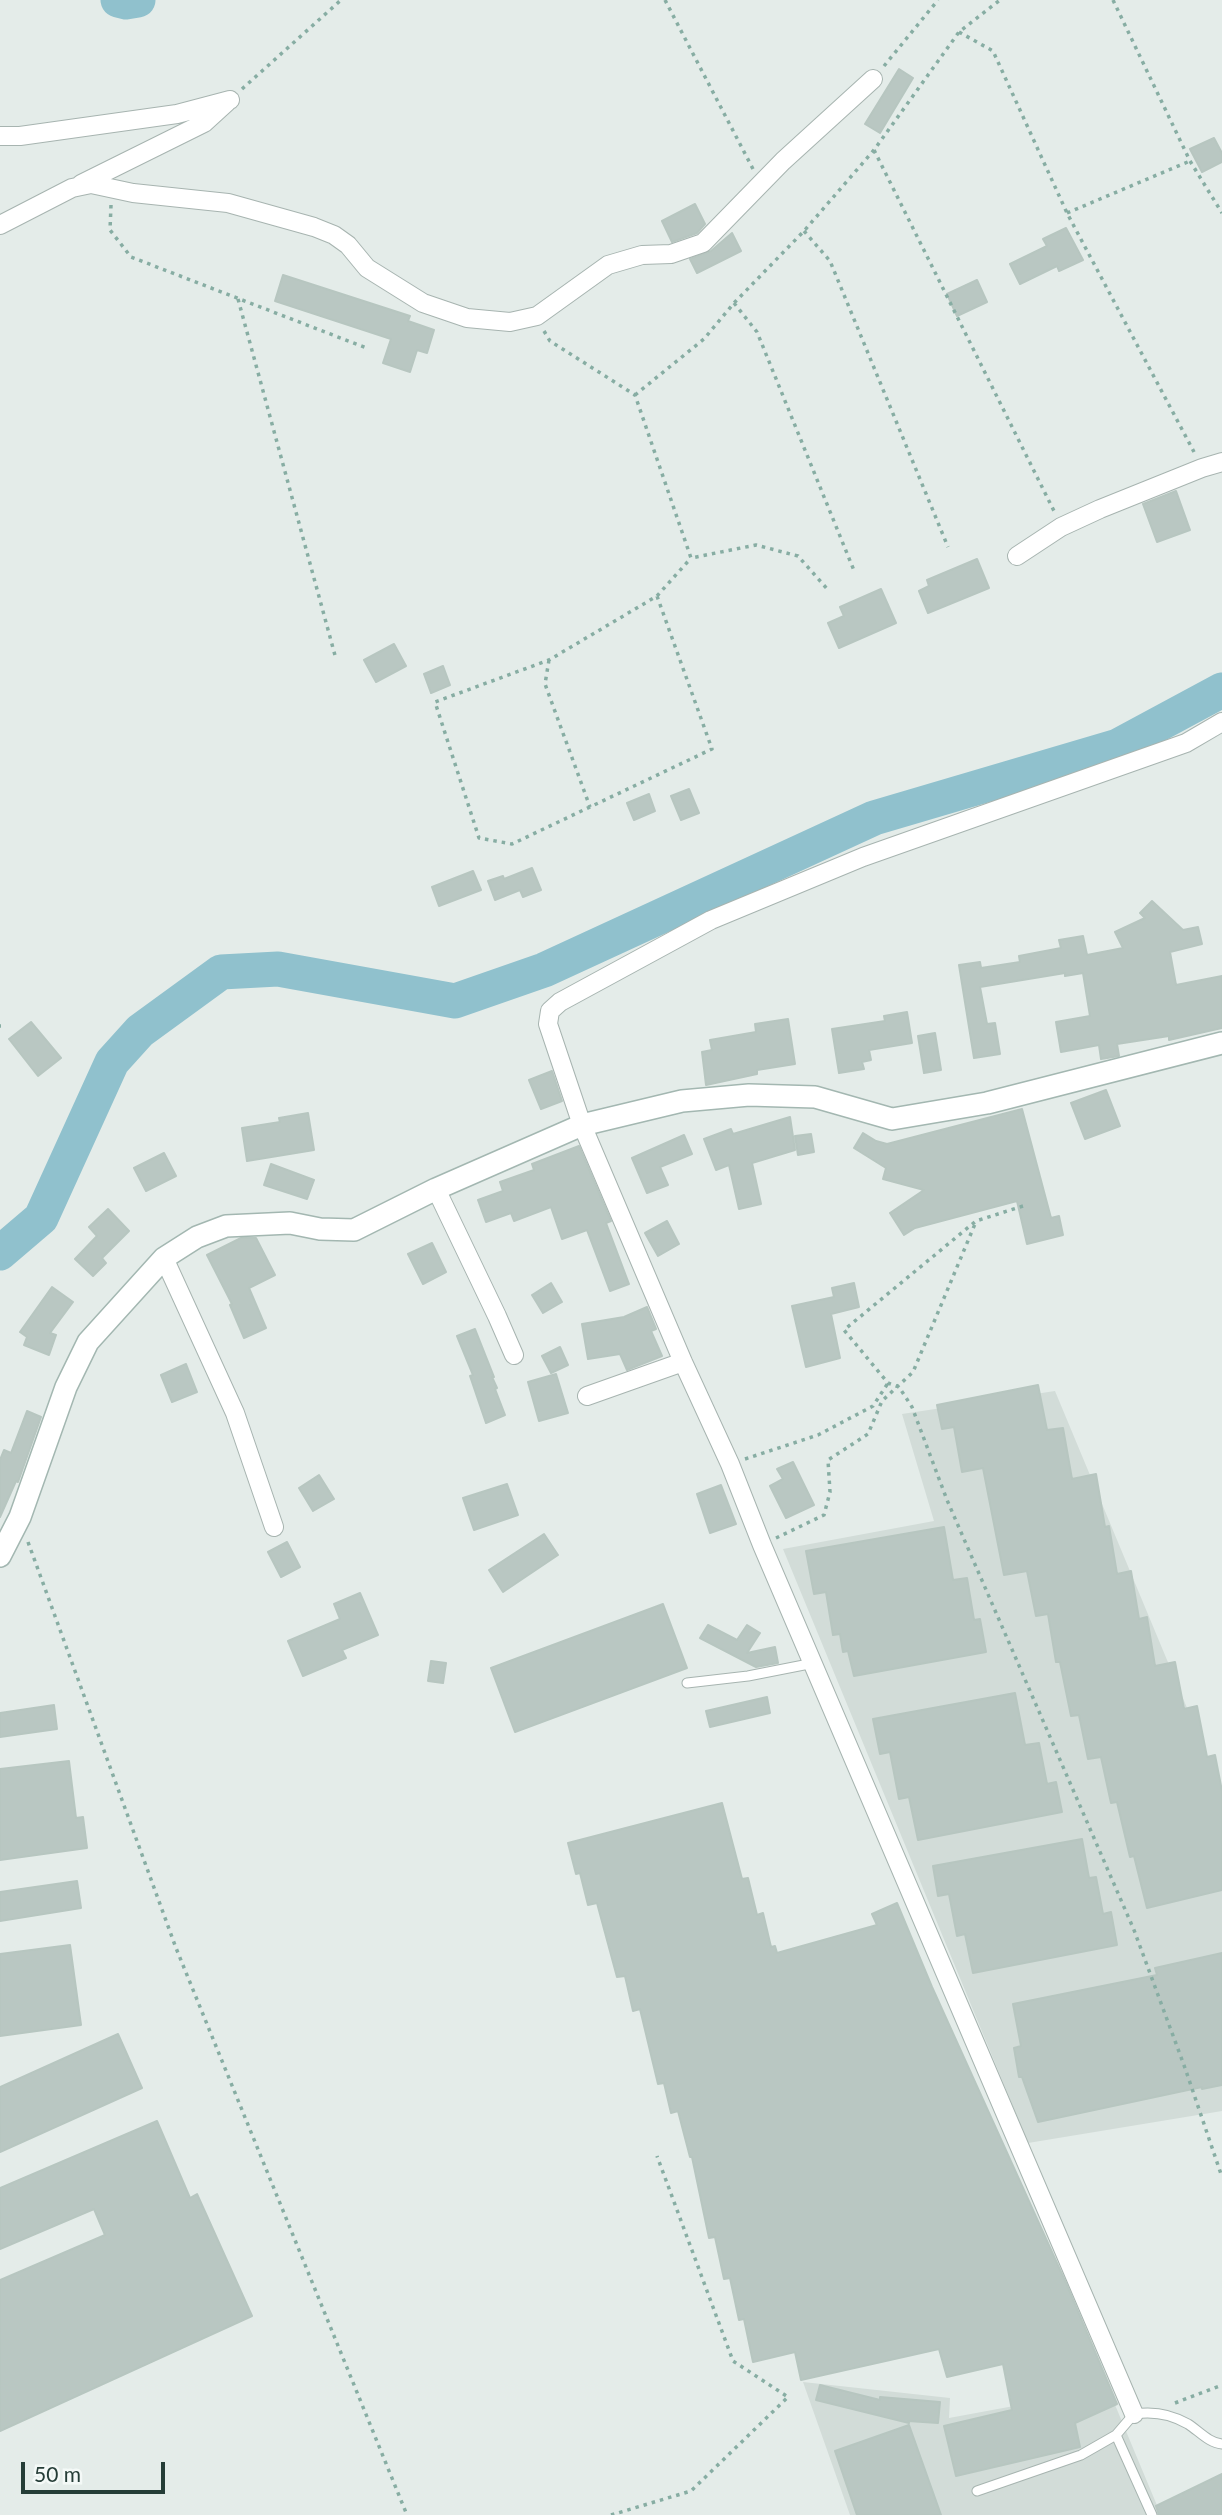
<!DOCTYPE html>
<html>
<head>
<meta charset="utf-8">
<style>
	body { margin:0 }
	#map { position:relative; width:1222px; height:2515px; overflow:hidden; background:#e4ece9; font-family:Lato,sans-serif }
	canvas { display:block }
	.scale { position:absolute; left:21px; top:2462px; width:144px; height:32px; box-sizing:border-box; border:4px solid #253d37; border-top:0; padding-left:9px; font-size:21px; line-height:24px; white-space:nowrap; color:#253d37; -webkit-text-stroke:5px #f4f9f7; paint-order:stroke }
</style>
</head>
<body>
<div id="map">
<canvas width="1222" height="2515"></canvas>
<div class="scale">50 m</div>
</div>
<script>
const c = document.querySelector('canvas').getContext('2d');
c.lineJoin = 'round';
function fill(path, color) { c.fillStyle = color; c.fill(path, 'evenodd'); }
function stroke(path, color, width, dash) { c.strokeStyle = color; c.lineWidth = width; c.lineCap = dash ? 'butt' : 'round'; c.setLineDash(dash || []); c.stroke(path); }
fill(new Path2D(`
	M1055,1391L1222,1792V2111L1028,2143L783,1549L934,1521L902,1414Z
	M803,2382L950,2398L949,2418L1068,2396L1113,2400L1161,2515H850Z`), '#d2dcd8');
stroke(new Path2D(`
	M118,0L126,2L138,0
	M0,1253L41,1218L112,1062L140,1031L221,972L278,969L455,1001L544,970L874,818L1118,746L1222,690`), '#90c1cd', 35);
const building = new Path2D(`
	M899,69L913,78L880,133L865,124Z
	M1214,138L1222,153V162L1202,172L1190,149Z
	M695,204L705,224L697,233L672,242L662,221Z
	M1066,228L1083,260L1059,271L1057,266L1020,284L1010,264L1047,246L1043,239Z
	M732,233L741,251L697,273L690,259L711,251Z
	M283,275L410,316L408,321L434,330L427,353L417,350L410,372L383,363L391,339L275,301Z
	M977,280L987,302L957,316L947,294Z
	M1176,491L1190,530L1157,542L1143,504Z
	M977,559L989,588L928,613L919,591L929,586L927,580Z
	M881,589L896,623L839,648L828,623L844,616L840,607Z
	M394,644L406,666L376,682L364,660Z
	M443,666L450,685L431,693L424,674Z
	M689,789L699,813L681,820L671,796Z
	M649,794L655,811L634,820L627,803Z
	M532,868L541,890L523,897L520,890L495,900L488,881L503,876L504,879Z
	M473,871L481,890L439,906L432,887Z
	M1152,901L1183,930L1198,927L1202,944L1170,952L1176,985L1222,976V1028L1169,1040V1036L1117,1044L1119,1056L1101,1059L1099,1045L1061,1052L1056,1022L1090,1016L1083,973L1065,976V973L980,987L987,1024L995,1023L1000,1054L974,1058L959,965L980,962L981,968L1020,962L1019,956L1061,948L1059,940L1083,936L1087,955L1123,948L1115,932L1145,918L1140,913Z
	M907,1012L912,1043L869,1050L871,1060L862,1062L864,1069L839,1073L832,1029L885,1021L884,1016Z
	M788,1019L795,1064L757,1070V1074L706,1085L702,1052L712,1050L710,1040L756,1032L755,1024Z
	M31,1022L61,1058L38,1076L9,1039Z
	M935,1033L941,1070L924,1073L918,1036Z
	M552,1071L562,1101L541,1109L529,1080Z
	M1106,1090L1120,1126L1085,1139L1071,1103Z
	M1022,1109L1051,1218L1059,1216L1063,1235L1027,1244L1017,1201L915,1228L904,1235L890,1213L924,1190L883,1179L886,1168L854,1148L863,1133L876,1141L887,1144Z
	M308,1113L314,1150L247,1161L242,1128L280,1122L279,1118Z
	M790,1117L795,1150L752,1163L761,1204L739,1209L729,1165L716,1170L704,1139L731,1129L733,1134Z
	M811,1134L814,1152L798,1155L795,1136Z
	M684,1135L692,1154L660,1167L668,1185L647,1193L632,1158Z
	M579,1146L611,1221L606,1223L629,1284L610,1291L587,1230L562,1239L551,1207L514,1221L511,1213L486,1222L478,1200L503,1191L500,1182L534,1170L532,1164Z
	M164,1153L176,1176L146,1191L134,1168Z
	M271,1164L314,1180L307,1199L264,1185Z
	M108,1209L129,1231L102,1258L106,1263L93,1276L75,1259L97,1236L89,1227Z
	M667,1221L679,1244L658,1256L645,1233Z
	M241,1238H256L275,1275L249,1288L266,1328L244,1338L230,1305L232,1304L207,1255Z
	M432,1243L446,1272L423,1284L408,1254Z
	M551,1283L562,1302L543,1313L532,1295Z
	M854,1283L859,1307L831,1314L840,1358L806,1367L792,1306L834,1297L832,1288Z
	M52,1287L73,1302L50,1333L56,1335L49,1355L24,1345L27,1337L20,1332Z
	M647,1307L656,1329L651,1331L662,1356L627,1370L620,1354L588,1359L582,1324L624,1317Z
	M475,1329L494,1377H492L497,1388L495,1389L505,1415L486,1423L470,1376L473,1375L457,1336Z
	M560,1347L568,1365L551,1373L542,1356Z
	M186,1364L197,1392L172,1402L161,1375Z
	M556,1374L568,1413L539,1421L528,1382Z
	M1038,1385L1047,1430L1063,1428L1072,1479L1096,1474L1105,1527L1109,1526L1117,1574L1131,1571L1139,1619L1147,1617L1155,1666L1175,1662L1184,1709L1197,1706L1207,1757L1215,1755L1222,1791V1890L1147,1908L1134,1856L1130,1857L1117,1802L1111,1803L1101,1757L1088,1759L1079,1715L1071,1716L1060,1662H1056L1048,1614L1036,1616L1027,1571L1004,1575L983,1468L962,1472L954,1427L942,1429L937,1405Z
	M27,1411L41,1417L18,1482L16,1481L0,1517V1460L4,1450L11,1453Z
	M793,1462L814,1505L786,1518L770,1486L783,1479L777,1469Z
	M319,1475L334,1499L313,1511L299,1488Z
	M507,1484L518,1515L474,1530L463,1498Z
	M721,1485L736,1524L710,1533L697,1494Z
	M944,1527L953,1580L967,1578L974,1620L980,1619L986,1652L854,1676L848,1651L843,1652L840,1634L833,1635L826,1592L814,1594L806,1551Z
	M544,1534L558,1555L503,1592L489,1570Z
	M287,1542L300,1567L281,1577L268,1552Z
	M360,1593L378,1635L342,1650L346,1658L303,1676L288,1641L340,1619L334,1604Z
	M663,1604L687,1668L515,1732L491,1668Z
	M708,1625L737,1640L747,1625L760,1633L747,1653L775,1647L778,1663L756,1667L700,1638Z
	M431,1661L446,1663L443,1683L428,1681Z
	M1015,1693L1025,1745L1039,1743L1047,1784L1056,1782L1062,1812L918,1840L909,1797L899,1799L890,1752L880,1754L873,1719Z
	M767,1697L770,1713L710,1727L706,1711Z
	M54,1705L57,1729L0,1737V1713Z
	M69,1761L76,1818L83,1817L87,1848L0,1860V1769Z
	M722,1803L742,1879L748,1878L757,1915L763,1913L771,1947L775,1946L777,1953L877,1925L872,1914L897,1903L932,1987L1066,2283L1117,2404L1075,2423L1080,2447L956,2476L944,2426L1012,2410L1003,2364L947,2377L939,2349L801,2380L795,2352L753,2362L744,2319L739,2320L730,2278L724,2279L715,2237L709,2238L692,2157H690L678,2111L671,2113L664,2083L658,2084L640,2009L633,2011L625,1976L617,1977L597,1903L588,1905L580,1873L576,1874L568,1843Z
	M1082,1839L1089,1878L1096,1877L1103,1914L1111,1912L1117,1945L973,1973L965,1934L957,1936L949,1894L938,1896L933,1866Z
	M77,1881L81,1908L0,1921V1892Z
	M70,1945L81,2025L0,2036V1954Z
	M1222,1953V2085L1202,2089V2087L1038,2122L1022,2077H1019L1014,2048L1021,2046L1013,2004L1157,1975L1155,1968Z
	M118,2034L142,2088L0,2152V2087Z
	M157,2121L190,2198L197,2194L252,2316L0,2431V2280L105,2235L94,2209L0,2249V2188Z
	M820,2385L880,2400V2397L940,2402L938,2423L908,2421L909,2423L816,2400Z
	M909,2425L941,2515H857L835,2451Z
	M1222,2474V2515H1159L1156,2506Z`);
fill(building, '#b9c7c2');
stroke(building, '#b7c6c0', 2);
const lane = new Path2D(`
	M687,1683L748,1676L814,1663
	M1116,2435L1152,2515
	M977,2491L1081,2455L1116,2435L1134,2414C1153,2411 1171,2414 1188,2424C1199,2431 1209,2443 1222,2444`);
const street = new Path2D(`
	M0,136H20L177,114L230,100
	M81,184L204,123L227,102
	M0,225L72,188L91,184L133,193L228,203L314,227L334,235L348,245L367,268L423,303L467,318L510,322L537,316L608,265L642,255L671,254L703,243L783,161L873,79
	M1017,556L1061,527L1100,509L1202,468L1222,462
	M436,1189L497,1316L514,1355
	M164,1258L235,1413L274,1527
	M587,1396L683,1362
	M1134,2414L762,1545L730,1464L683,1362L582,1125L548,1024L550,1011L560,1002L711,920L863,857L1186,743L1222,722`);
const secondary = new Path2D(`
	M0,1556L20,1517L66,1387L88,1342L164,1258L197,1237L226,1226L290,1223L320,1229L354,1230L436,1189L582,1125L682,1101L749,1095L815,1097L892,1119L987,1103L1222,1043`);
stroke(lane, '#a7b4b0', 11);
stroke(street, '#a7b4b0', 20);
stroke(secondary, '#a3b7b1', 24);
stroke(new Path2D(`
	M665,0L753,169
	M1113,0L1190,161L1222,213
	M959,32L993,51L1067,213L1194,452
	M884,66L938,0
	M242,89L341,0
	M874,150L1054,511
	M111,205L110,230L131,257L369,349
	M1067,213L1190,161
	M804,231L830,261L948,547
	M238,299L336,659
	M734,303L757,332L855,573
	M544,331L550,341L635,395L691,558L756,545L798,556L829,591
	M635,395L704,339L734,303L804,231L874,150L959,32L1000,0
	M657,596L712,749L512,844L479,838L435,702L549,660L657,596L691,558
	M549,660L545,684L590,807
	M0,1026H1
	M1023,1206L976,1221L844,1330L888,1383L899,1387L912,1407L947,1500L1134,1930L1185,2068L1222,2177
	M745,1459L818,1435L873,1406L888,1383
	M776,1538L824,1515L830,1492L828,1460L868,1434L882,1401L913,1372L975,1224
	M28,1542L176,1948L407,2515
	M1175,2403L1222,2385
	M611,2515L691,2491L788,2397L733,2361L657,2156`), '#87ada3', 3.5, [3.5, 5]);
stroke(lane, '#fff', 9);
stroke(street, '#fff', 18);
stroke(secondary, '#fff', 21);
</script>
</body>
</html>
